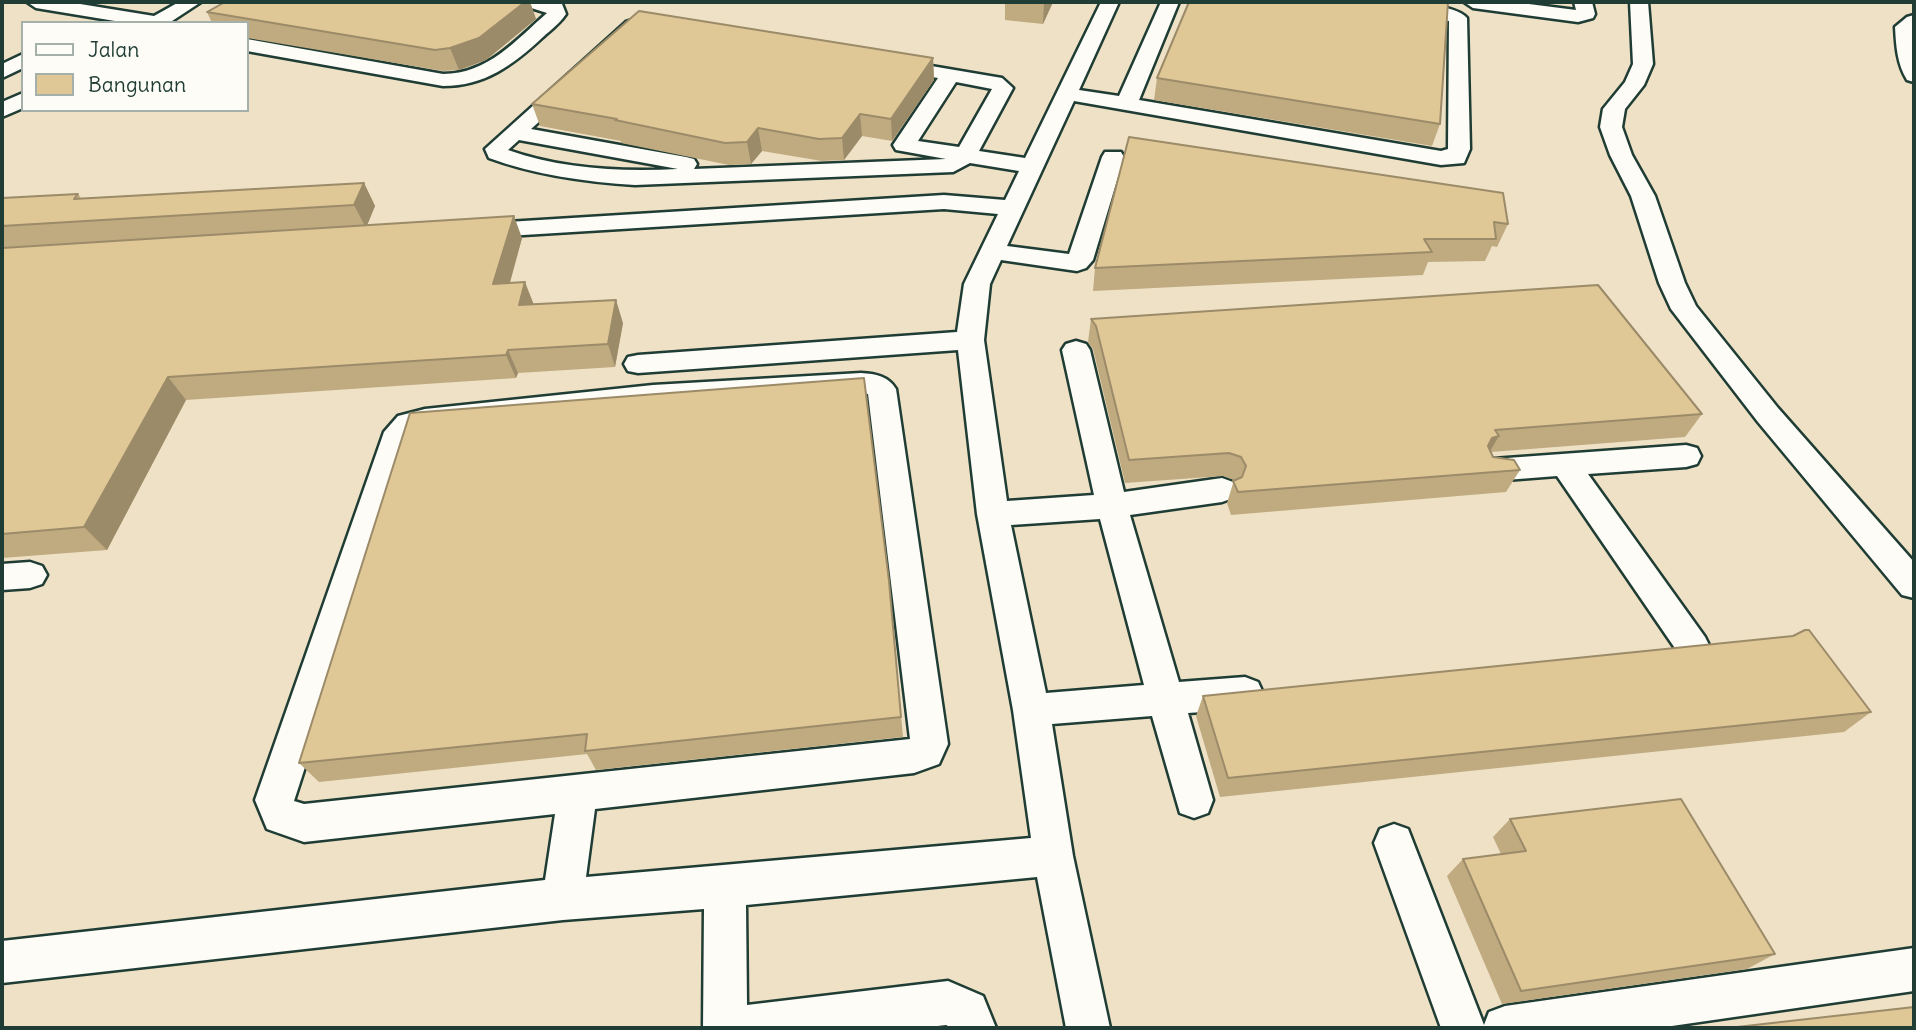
<!DOCTYPE html>
<html>
<head>
<meta charset="utf-8">
<style>
	body { margin:0 }
	#map { position:relative; width:1916px; height:1030px; overflow:hidden; background:#f4ecda; font-family:Delius,sans-serif }
	canvas { display:block }
	.frame { position:absolute; inset:0; border:4px solid #1f3d34; pointer-events:none }
	.legend { position:absolute; left:21px; top:21px; width:228px; height:91px; box-sizing:border-box; background:#fdfcf7; border:2px solid #a4b0a9; margin:0; padding:9px 12px; list-style:none; font-size:21px; color:#1f3d34 }
	.legend li { display:flex; align-items:center; gap:14px; height:35px }
	.legend b { width:35px; border:2px solid #a4b0a9 }
</style>
</head>
<body>
<div id="map">
<canvas width="1916" height="1030"></canvas>
<div class="frame"></div>
<ul class="legend">
<li><b style="height:9px;background:#fdfcf7"></b>Jalan</li>
<li><b style="height:19px;background:#dfc796"></b>Bangunan</li>
</ul>
</div>
<script>
const c = document.querySelector('canvas').getContext('2d');
c.lineJoin = 'round';
function fill(path, color) { c.fillStyle = color; c.fill(path, 'evenodd'); }
function stroke(path, color, width, dash) { c.strokeStyle = color; c.lineWidth = width; c.lineCap = dash ? 'butt' : 'round'; c.setLineDash(dash || []); c.stroke(path); }
fill(new Path2D(`
	M2,2H1914V1028H2ZM23,23H247V110H23Z`), '#eee1c6');
const minor = new Path2D(`
	M27,2H68L154,16L179,2H201L169,23H127L36,8Z
	M523,2L562,4L566,14C560,23 551,30 543,37C513,65 485,86 443,86L247,51V39L443,74C488,74 516,40 547,13L525,6Z
	M1101,2H1119L1079,90L1119,96L1161,2H1179L1139,100L1441,151L1448,149L1449,21L1358,8L1349,2C1373,1 1452,0 1467,18L1470,149L1464,163L1441,165L1074,101L1007,246L1069,254L1102,157L1105,152H1121L1124,157L1093,260L1086,268L1077,271L1001,260L990,284L984,340L1007,501L1094,495L1062,350L1066,344L1076,341L1086,344L1090,350L1124,492L1222,478L1233,482L1237,490L1233,498L1222,502L1130,515L1179,682L1245,677L1258,682L1263,693L1258,704L1245,709L1188,713L1213,800L1208,813L1194,818L1180,813L1152,716L1052,724L1073,856L1110,1028H1066L1037,877L746,905L747,1005L948,981L983,996L996,1028H952L946,1025L921,1028H703L704,909L563,920L2,983V941L545,880L555,814L304,842L267,829L255,800L384,432L398,416L425,409L653,385L861,373C876,374 888,376 896,389L948,744L939,764L914,773L595,809L586,877L1031,838L1013,710L977,514L958,350L638,373L628,371L624,364L628,357L638,355L957,332L964,284L998,214L944,209L475,238L466,236L463,231L466,226L475,224L944,195L1005,200L1019,171L970,163L953,172L635,185C586,182 535,175 489,158L485,149L626,22L642,17L1002,78L1013,88L979,151L1025,158ZM643,29L938,78L893,145L896,150L946,159L694,169L697,164L694,159L686,157L531,129ZM956,82L992,89L959,147L918,141ZM519,140L678,169C621,172 562,169 508,150ZM861,393L868,394L910,739L304,804L294,801L412,437L418,431L653,405ZM1100,519L1144,685L1046,693L1011,525Z
	M1464,2H1513L1576,10L1574,2H1592L1595,14L1593,18L1578,22L1473,8Z
	M1630,2H1648L1653,64L1644,85L1625,109L1622,127L1632,155L1655,196L1685,283L1696,306L1778,408L1914,562V598L1902,595L1758,422L1671,309L1659,283L1631,196L1610,155L1600,127L1603,109L1625,82L1633,64Z
	M1914,15V82L1907,80C1897,64 1896,45 1895,27L1907,17Z
	M23,54V68L2,78V64Z
	M23,93V108L2,117V102Z
	M1686,445L1697,448L1701,456L1697,464L1686,467L1588,474L1705,637L1710,647L1705,657L1693,662L1681,657L1557,476L1493,481L1482,478L1478,470L1482,462L1493,459Z
	M30,562L42,566L47,575L42,584L30,588L2,590V564Z
	M1394,824L1408,829L1484,1025L1489,1012L1505,1006L1914,948V991L1658,1028H1441L1374,843L1380,829Z`);
stroke(minor, '#1f3d34', 5);
fill(minor, '#fdfcf7');
fill(new Path2D(`
	M225,2H530L536,19L486,60L459,70L443,71L247,38V23H212L207,12Z
	M1005,2H1053L1043,24L1005,20Z
	M933,58L934,80L892,141L862,136L844,160L822,161L762,151L751,164L729,165L621,143V141L540,126L532,104Z
	M1157,78L1440,124L1432,146L1154,100Z
	M1129,137L1508,224L1497,247L1492,246L1485,261L1428,262L1423,275L1093,291L1095,268Z
	M364,183L375,206L367,225L522,238L510,283L534,305L623,323L615,367L518,373L516,378L186,400L107,550L2,558V198L78,194L81,198Z
	M1091,319L1702,414L1685,437L1491,452L1493,457L1520,470L1506,492L1231,515L1227,503L1234,480L1223,476L1125,483L1093,349L1088,342Z
	M889,581L903,737L596,770L587,754L319,782L299,763Z
	M1203,696L1871,712L1844,732L1220,797L1196,716Z
	M1510,819L1775,954L1747,969L1502,1004L1447,876L1463,859L1501,854L1493,837Z`), '#c0ab81');
fill(new Path2D(`
	M514,2H530L536,19L486,60L459,70L450,48Z
	M1045,2H1053L1043,24L1044,3Z
	M933,58L934,80L892,141L891,119Z
	M860,114L862,136L844,160L842,138Z
	M758,128L762,151L751,164L747,142Z
	M364,183L375,206L366,228L354,205Z
	M514,216L522,238L503,307L493,284Z
	M525,282L534,305H519Z
	M616,300L623,323L615,367L608,344Z
	M508,350L518,373L516,378L506,355Z
	M168,377L186,400L107,550L84,527Z
	M1499,436L1486,458L1480,461L1492,438Z`), '#9c8b69');
const building = new Path2D(`
	M225,2H525L479,38L450,48L435,50L207,12Z
	M1189,2H1448L1440,124L1157,78Z
	M639,11L933,58L891,119L860,114L842,138L819,139L758,128L747,142L725,143L615,120L617,119L532,104Z
	M1129,137L1503,193L1508,224L1494,222L1496,239H1424L1432,252L1095,268Z
	M364,183L354,205L2,226V198L78,194L74,199Z
	M514,216L493,284L525,282L519,305L616,300L608,344L508,350L506,355L168,377L84,527L2,534V248Z
	M1598,285L1702,414L1495,430L1499,436L1492,438L1488,446L1493,457L1514,460L1520,470L1238,492L1233,481L1242,477L1246,466L1241,457L1229,453L1129,460L1096,326L1091,319Z
	M864,378L889,581L901,717L585,751L587,734L299,763L410,413Z
	M1805,630H1809L1871,712L1228,778L1203,696L1793,636Z
	M1681,799L1775,954L1521,991L1463,859L1526,851L1510,819Z
	M1914,1007V1028H1728Z`);
fill(building, '#dfc796');
stroke(building, '#9c8b69', 2);
</script>
</body>
</html>
